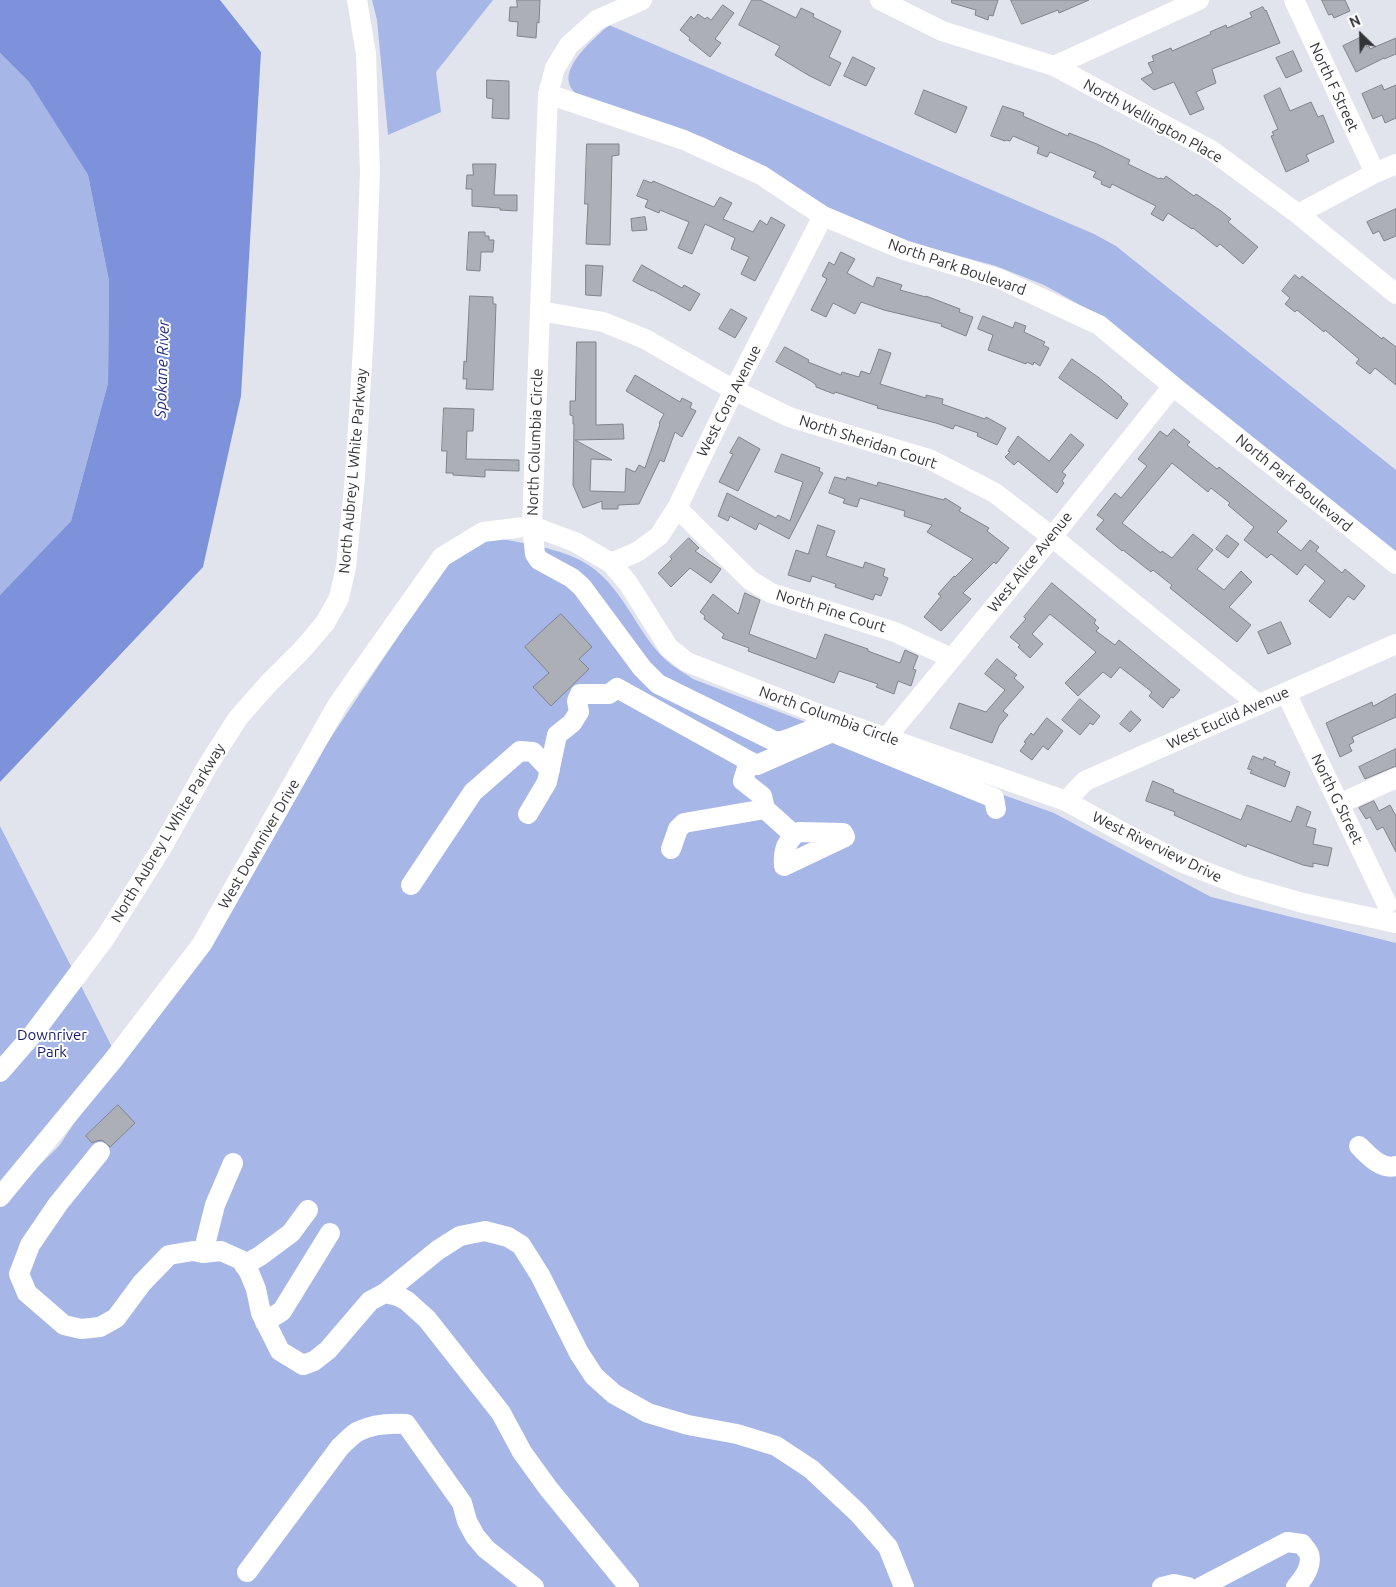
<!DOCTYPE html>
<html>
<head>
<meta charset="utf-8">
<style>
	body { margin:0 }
	#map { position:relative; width:1396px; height:1587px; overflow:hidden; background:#e2e4ed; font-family:Ubuntu,sans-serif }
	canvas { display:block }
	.north { position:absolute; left:1336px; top:10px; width:50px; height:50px; -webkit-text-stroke:4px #fff; paint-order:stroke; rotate:336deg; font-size:14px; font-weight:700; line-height:20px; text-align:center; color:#333437 }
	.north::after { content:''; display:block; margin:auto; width:18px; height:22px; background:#333437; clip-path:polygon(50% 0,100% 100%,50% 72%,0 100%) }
</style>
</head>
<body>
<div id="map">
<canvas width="1396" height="1587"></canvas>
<div class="north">N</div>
</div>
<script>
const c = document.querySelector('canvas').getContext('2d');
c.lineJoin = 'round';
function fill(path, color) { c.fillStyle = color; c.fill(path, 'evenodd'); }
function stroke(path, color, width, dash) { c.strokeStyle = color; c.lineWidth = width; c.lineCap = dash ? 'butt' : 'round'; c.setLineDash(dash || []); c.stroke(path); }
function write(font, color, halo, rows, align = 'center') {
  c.font = font + ' Ubuntu,sans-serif'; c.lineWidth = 4; c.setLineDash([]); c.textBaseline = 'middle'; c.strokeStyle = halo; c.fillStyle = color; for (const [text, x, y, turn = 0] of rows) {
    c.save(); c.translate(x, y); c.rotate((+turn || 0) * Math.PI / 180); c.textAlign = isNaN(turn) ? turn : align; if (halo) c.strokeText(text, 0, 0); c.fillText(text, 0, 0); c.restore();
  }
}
fill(new Path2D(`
	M372,0H493L436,72L441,112L388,135L377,20Z
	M609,25L1094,234L1116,246L1396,470V554L1103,318L1044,285L996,266L915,244L834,211L768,169L703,137L581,98C576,94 571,90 569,83C564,63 596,37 609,25Z
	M0,53L29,82L88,175L109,281L108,383L71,521L0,595Z
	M495,538C524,543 553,547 580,560C623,582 634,631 667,661C675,668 685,673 693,679L900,758L1054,813L1211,897L1396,943V1587H0V1204L59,1146L443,569L460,551Z
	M0,826L114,1051L0,1186Z`), '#a6b6e7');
fill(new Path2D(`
	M0,0H220L261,52L241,396L203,567L0,782V595L71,521L108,383L109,281L88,175L29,82L0,53Z`), '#7d92db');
const building = new Path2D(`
	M517,0H540L539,23L537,22L536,38L517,36L518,22L509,21L510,7H517Z
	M752,0H760L796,18L801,8L814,14L813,17L841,31L829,57L841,63L830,86L808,75L775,55L780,46L739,25Z
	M952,0H998L993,16L989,15L988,20L975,15L976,10L952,3Z
	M1011,0H1089L1059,13L1058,10L1022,24Z
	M1322,0H1345L1350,11L1334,18L1332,14L1329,15Z
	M723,5L734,13L715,39L721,43L710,57L689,40L690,38L680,30L691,16L694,19L698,14L705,19L707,17L711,20Z
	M1263,7L1265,11L1266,10L1280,43L1212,69L1216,83L1196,92L1204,109L1190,115L1174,82L1154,90L1141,79L1153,73L1148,63L1154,61L1152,56L1171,48L1172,51L1211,34L1210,32L1226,25L1227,28L1252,17L1250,13Z
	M1362,37L1367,47L1369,46L1370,49L1396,38V54L1384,59V58L1356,72L1343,46Z
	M1293,51L1302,71L1286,78L1276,58Z
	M853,57L875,68L866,86L844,76Z
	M487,80L509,81V119L492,118L493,99L487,98Z
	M1382,85L1384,90L1396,85V118L1385,123L1382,115L1373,119L1362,94Z
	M1280,88L1290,111L1311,102L1318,117L1323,115L1334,142L1306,155L1309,161L1286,172L1271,136L1274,135L1272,132L1278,129L1264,96Z
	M924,90L967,107L956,133L915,114Z
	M1003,106L1024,113L1023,116L1068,136L1069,133L1097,144L1130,160L1128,164L1159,179L1160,178L1164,179L1166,176L1194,196L1196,194L1221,211L1231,219L1228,222L1258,247L1243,264L1220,244L1217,247L1193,228L1192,229L1168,213L1163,221L1151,214L1156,206L1112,184L1110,188L1101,184L1102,181L1093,177L1096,172L1050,152L1047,157L1037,153L1039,147L1013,136L1010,141L1006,140L1005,141L991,136Z
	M587,144H619V155L612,156L610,245L586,244L588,204H585Z
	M473,164H496L494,195H517V211L500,210V208L472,206V189H466L467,175H473Z
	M644,180L652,183L653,181L714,207L720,197L732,203L723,219L753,232L760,220L767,225L771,217L785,225L755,281L741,274L749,257L731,249L735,238L705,224L692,254L678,248L689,222L660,210L659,213L645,207L648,200L637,196Z
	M1396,209V236L1384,241L1379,231L1373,234L1367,222Z
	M645,217L647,230L632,231L631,219Z
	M469,232H485V236H489V240H494L493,252H481L480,271L467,270Z
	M841,252L855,259L847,273L873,287L877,277L902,285L900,290L926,297V296L960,309L959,312L973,317L966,336L941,326L942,324L884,310L861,302L855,314L833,303L826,317L811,310L827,279L822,276L829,262L834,265Z
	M586,265L603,266L601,296L586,295Z
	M642,265L682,288L684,285L700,294L690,311L652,290V291L633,281Z
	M1295,275L1300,279L1302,276L1382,339L1383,337L1396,347V385L1375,368L1370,374L1356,363L1359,359L1325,330L1324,332L1297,310L1295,312L1285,304L1290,298L1282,291Z
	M470,296L493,297V304H496L493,390L466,389L467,379H463L464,361L466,362Z
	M731,309L747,318L735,338L719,329Z
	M983,316L1013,328L1015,322L1026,326L1024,332L1045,342L1043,345L1049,348L1040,366L1034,362L1033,365L1027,362L1026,364L988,350L993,335L978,329Z
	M577,342H596V425L623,424L624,439L575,440L612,460L591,459L590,491L625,492L626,468L635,472L639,465L645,468L660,424L659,423L664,414L626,391L635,375L680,402L682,398L692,403L690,408L696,411L682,437L675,432L664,462L660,460L639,504L618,505V509H602V501L583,508L573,485L574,424H573V416L570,415V401H575Z
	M785,347L809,360L808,362L841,375L842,372L859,377L861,371L870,374L879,349L891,353L880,384L926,398V395L943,399L942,404L985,419L986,417L1006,428L997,445L977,436L978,433L955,425L953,429L936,423L877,408L878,406L835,392L834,394L816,387V385L811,381L776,362Z
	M1072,359L1098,377L1122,397L1121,398L1128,404L1117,419L1059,378Z
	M444,408L474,409L473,431H467L466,459L519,460V471L485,470V477L453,475V473H446L447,451H442Z
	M1174,429L1190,442L1187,445L1217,469L1219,467L1287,521L1277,532L1301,551L1310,540L1319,547L1316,551L1342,573L1345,569L1365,586L1354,600L1348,596L1330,618L1309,601L1325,581L1305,564L1297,575L1271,554L1267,558L1244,540L1254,527L1228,505L1230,503L1211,488L1208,492L1172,463L1122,523L1161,553L1162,551L1172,558L1193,534L1213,550L1197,569L1224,590L1241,571L1252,582L1229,607L1251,625L1237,642L1170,588L1172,585L1153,570L1151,572L1123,550L1122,551L1096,529L1104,520L1097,515L1115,493L1121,498L1147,466L1138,459L1160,431L1167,436Z
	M1071,434L1084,445L1062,472L1066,475L1062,481L1064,483L1057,493L1018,461L1014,465L1005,457L1010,452L1008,451L1018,436L1049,461Z
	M739,437L760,449L738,491L719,482L733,454L730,453Z
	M782,454L820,468L819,471L823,473L789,539L759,523L756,530L730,516L728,521L718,516L727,493L776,518L778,515L790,521L803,482L775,472Z
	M835,477L846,480L847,477L877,486L878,482L944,500L945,498L961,508L959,511L989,528L987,531L1009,548L996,564L994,562L963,593L971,599L941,631L924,617L941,596L938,594L954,576L955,577L973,559L927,532L932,525L904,516L905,511L860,498L857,507L843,503L845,499L829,493Z
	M818,525L835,531L826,556L863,568L865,562L885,569L883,576L888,578L881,596L875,594L873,600L835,587L836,584L812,576L810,582L788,575L796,550L808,554Z
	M1227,535L1239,544L1228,558L1216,549Z
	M689,538L699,548L695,551L721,569L711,583L690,568L671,587L658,573L672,559L670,557Z
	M1052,583L1096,620L1094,623L1099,628L1096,631L1115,645L1119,640L1180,690L1173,698L1171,697L1163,708L1149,696L1152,692L1120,667L1111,678L1103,672L1078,696L1065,683L1096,652L1050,614L1032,634L1043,644L1030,658L1018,647L1020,645L1010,637L1026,619L1024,617Z
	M745,593L760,600L749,634L816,659L825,634L868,649V651L900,663L905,650L918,656L913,669L916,670L911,686L898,681L894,694L876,687L878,684L839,671L834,683L748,651L749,648L722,638L724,634L704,619L705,616L700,612L713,594L738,614Z
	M561,614L592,647L579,659L589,669L551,706L533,687L549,673L525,647Z
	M1281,622L1291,644L1268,654L1258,632Z
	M997,659L1017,675L1014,678L1024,687L1003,711L1008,715L999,726L992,743L950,728L959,703L986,712L1005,690L985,674Z
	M1396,694V717L1352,737L1354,742L1349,745L1352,751L1340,757L1326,723L1372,702L1373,706Z
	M1080,699L1100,716L1093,725L1090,723L1080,735L1062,720Z
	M1131,711L1141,720L1130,732L1120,724Z
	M1047,718L1063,731L1048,750L1043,746L1032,760L1020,751L1026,743L1024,742L1031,733L1033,735Z
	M1396,749V766L1365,779L1359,767Z
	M1253,756L1263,760L1264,757L1276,762L1274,765L1290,772L1285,787L1250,773L1252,770L1248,769Z
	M1153,781L1174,790L1173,792L1241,820L1247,805L1291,822L1297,806L1311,812L1306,826L1316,829L1313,844L1332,848L1328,866L1313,863V867L1303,865L1247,844L1246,847L1174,815L1175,812L1146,801Z
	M1374,801L1379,811L1390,805L1396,816V852L1383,827L1377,830L1370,817L1366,819L1359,808Z
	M118,1105L135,1123L110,1147L102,1140L96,1141L92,1143L86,1136Z`);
fill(building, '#adafb7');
stroke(building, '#80838a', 1);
stroke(new Path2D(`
	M642,0L597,20L569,45L555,68L548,94L532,526L535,554L539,560L572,578L582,587L642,668L658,684L772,740L778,742L788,739L811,730L824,716
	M880,0L942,31L1054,66L1211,150L1298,214L1396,294
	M1294,0L1375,173
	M1054,66L1199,0
	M548,94L684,140L761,175L823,216L904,250L1000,279L1099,325L1173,386L1396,564
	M1298,214L1375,173L1396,164
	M540,311L603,322L645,339L734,390L789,417L929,459L995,493L1052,537L1259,705
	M677,508L750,580L771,593L895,632L951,658
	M611,563L637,552L659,536L677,508L734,390L823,216
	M1286,693L1387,904
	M886,738L1052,537L1173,386
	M749,761L757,765L832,732L994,798L996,809
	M1066,801L1085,781L1396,644
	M1339,804L1396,778
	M528,814L547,782L557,735L572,723L579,712L577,701L580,694H609L617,688L749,761L743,781L762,796L765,809
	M671,849L678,829L684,823L765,809L794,835C785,845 783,852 784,866L845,837L843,833L799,832L794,835
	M411,885L473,792L520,751L533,752L550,770
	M0,1072L33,1034L105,938L161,849L208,765L238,718L268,684L302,650L325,623L339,598L346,567L355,477L364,332L370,172L366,54L357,0
	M1359,1146C1369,1156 1381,1170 1396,1166
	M100,1152L58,1204L30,1245L19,1274L27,1293L64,1325L81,1329L100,1327L116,1318L142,1283L169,1255L193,1251L203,1253L221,1251L241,1260L249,1272L256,1289L261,1313L280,1351L303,1365L314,1361L328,1350L370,1301L385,1293
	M0,1197L114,1059L202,944L338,704L442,557L483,532L532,526L575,542L611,563L628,583L669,648L687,662L824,716L1066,801L1122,832L1183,863L1240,885L1303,903L1396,923
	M203,1253L215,1205L233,1163
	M244,1265L260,1256L291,1233L308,1210
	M265,1322L282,1311L330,1233
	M247,1572L340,1447C346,1442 352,1434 359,1431C373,1424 391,1423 406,1424L462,1503L467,1521L475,1536L486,1549L534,1587
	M629,1587L548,1488L522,1452L501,1413L427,1319L407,1301L398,1296L385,1293L438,1250L460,1236L485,1231L508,1237L521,1245L540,1275L579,1353L594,1376L614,1394L648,1413L688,1425L737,1434L776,1446L811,1469L858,1513L888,1547L904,1587
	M1162,1587L1174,1584L1188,1587
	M1201,1587L1287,1542L1302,1544C1304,1547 1308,1551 1309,1554C1313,1566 1303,1579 1296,1587`), '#fff', 20);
write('15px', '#333437', '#fff', [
	["North F Street",1334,87,65],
	["North Wellington Place",1153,121,29],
	["North Park Boulevard",957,267,19],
	["West Cora Avenue",729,401,-63],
	["North Columbia Circle",535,442,-88],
	["North Sheridan Court",868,442,18],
	["North Aubrey L White Parkway",353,471,-85],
	["North Park Boulevard",1294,483,39],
	["West Alice Avenue",1030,562,-51],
	["North Pine Court",831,611,17],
	["North Columbia Circle",829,716,20],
	["West Euclid Avenue",1228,718,-24],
	["North G Street",1337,799,64],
	["North Aubrey L White Parkway",168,833,-59],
	["West Downriver Drive",259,844,-60],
	["West Riverview Drive",1157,847,26]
]);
write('15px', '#15196d', '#fff', [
	["Downriver",52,1035],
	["Park",52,1052]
]);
write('italic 16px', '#212b80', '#fff', [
	["Spokane River",162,369,-88]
]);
</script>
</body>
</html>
